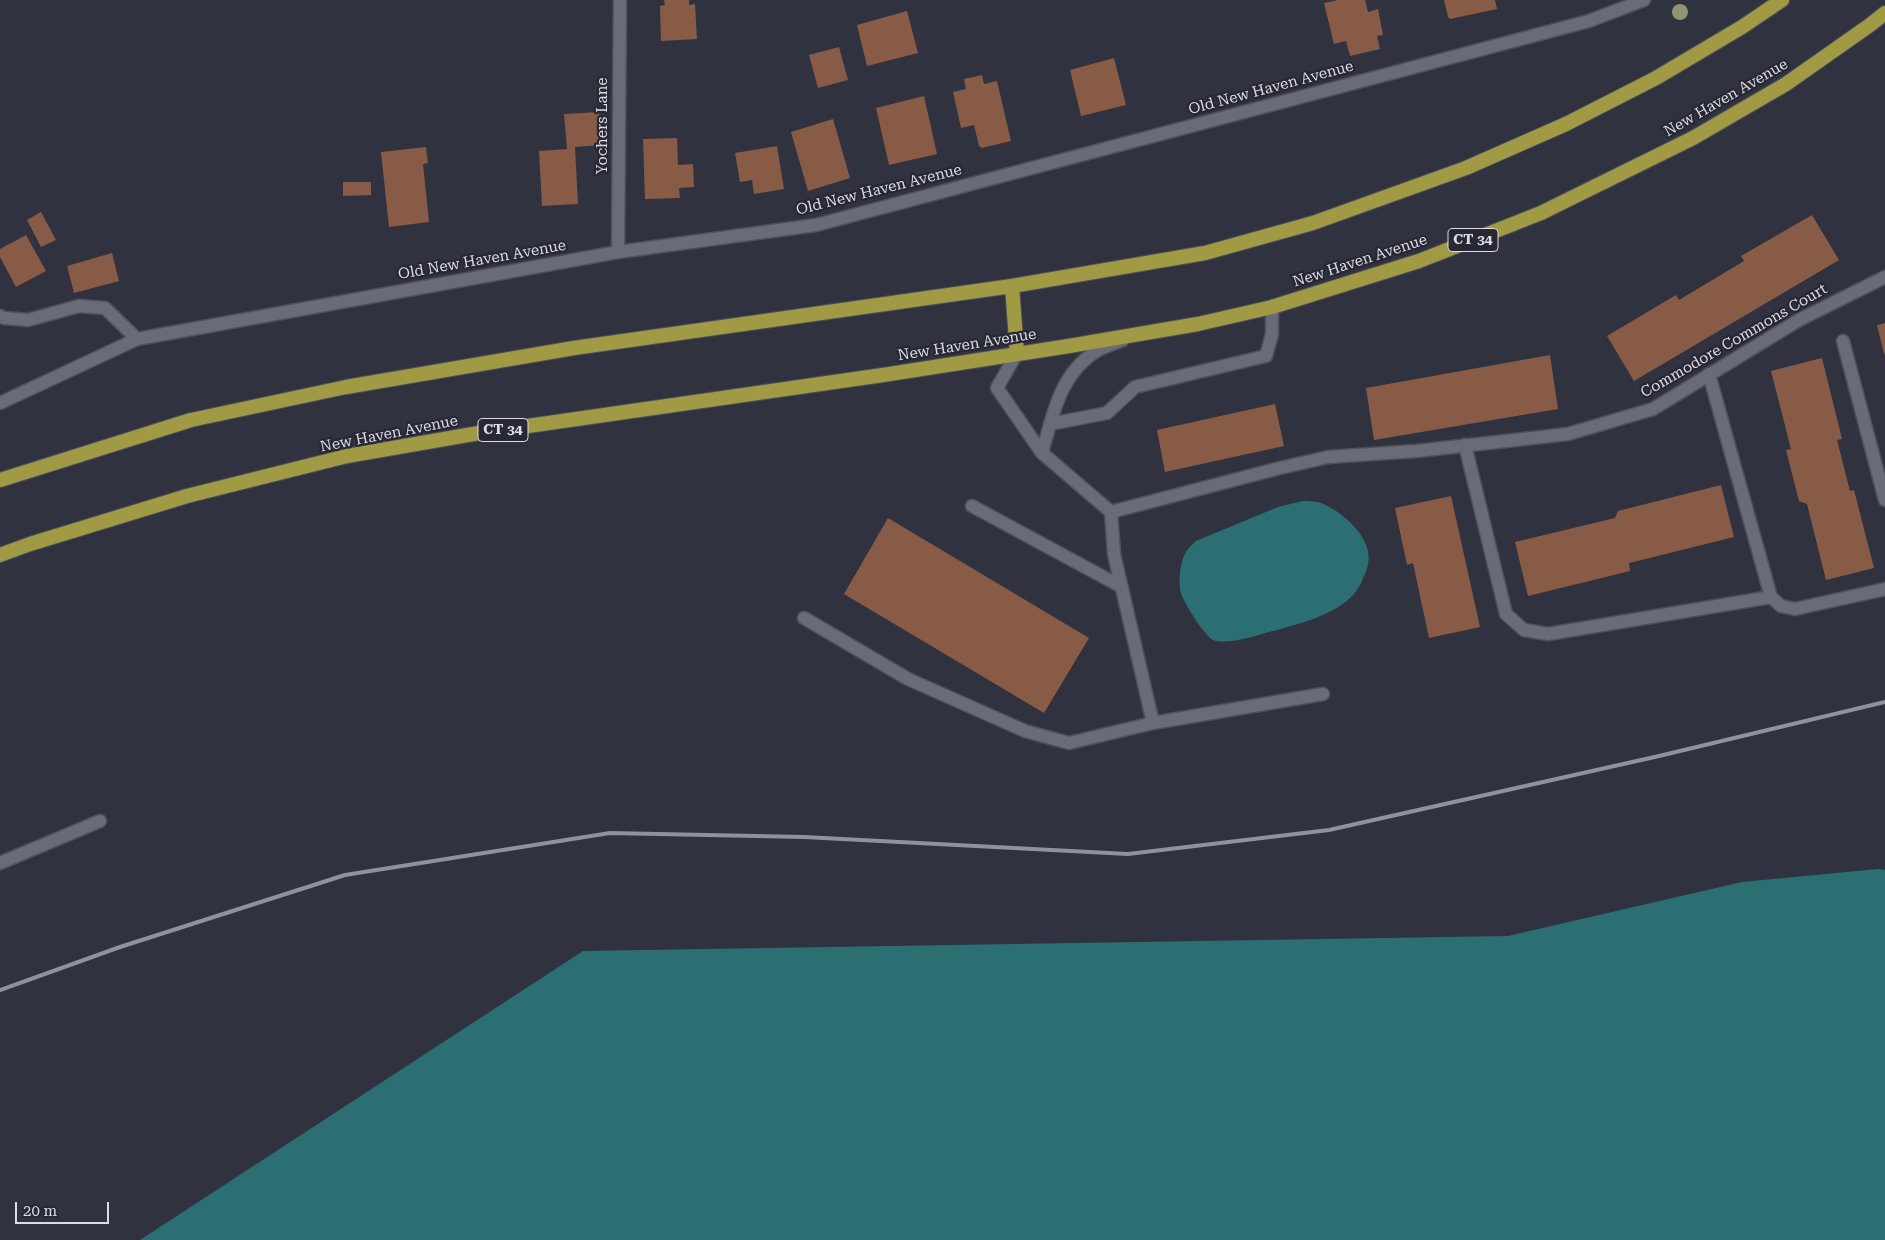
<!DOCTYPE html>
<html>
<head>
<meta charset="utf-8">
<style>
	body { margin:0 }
	#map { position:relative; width:1885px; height:1240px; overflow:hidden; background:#31323f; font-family:"Roboto Serif",serif }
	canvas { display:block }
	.scale { position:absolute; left:15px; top:1202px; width:94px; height:22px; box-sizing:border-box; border:2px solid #dbdce4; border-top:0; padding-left:6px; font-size:15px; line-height:18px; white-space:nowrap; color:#dbdce4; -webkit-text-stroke:4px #272834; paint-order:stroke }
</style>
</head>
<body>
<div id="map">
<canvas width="1885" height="1240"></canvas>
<div class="scale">20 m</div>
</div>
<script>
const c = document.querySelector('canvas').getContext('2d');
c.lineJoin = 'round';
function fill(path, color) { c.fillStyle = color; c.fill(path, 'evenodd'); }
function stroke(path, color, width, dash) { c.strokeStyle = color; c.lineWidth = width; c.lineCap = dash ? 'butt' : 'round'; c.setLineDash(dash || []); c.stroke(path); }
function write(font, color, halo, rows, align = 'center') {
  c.font = font + ' "Roboto Serif",serif'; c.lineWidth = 4.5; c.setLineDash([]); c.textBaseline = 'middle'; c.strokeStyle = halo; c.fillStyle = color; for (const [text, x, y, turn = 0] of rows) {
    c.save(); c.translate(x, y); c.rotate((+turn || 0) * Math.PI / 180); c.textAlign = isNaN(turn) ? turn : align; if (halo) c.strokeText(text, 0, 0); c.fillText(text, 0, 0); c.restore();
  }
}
fill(new Path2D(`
	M1303,501C1308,501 1313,501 1318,502C1334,507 1354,523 1362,537C1370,550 1371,562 1364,576C1362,581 1360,586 1357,590C1341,614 1296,625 1269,632C1255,636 1227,645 1213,640C1205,636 1183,602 1181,593C1178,581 1180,559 1188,549C1190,546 1194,543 1196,541L1278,507Z
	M1878,869L1885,870V1240H140L583,951L1508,936L1742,882Z`), '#2c6f73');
fill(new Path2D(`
	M664,0H689V5L695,4L697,39L661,41L660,6L665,5Z
	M1338,0H1365L1368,12L1378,9L1383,35L1377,36L1380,49L1350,56L1346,41L1334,44L1324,3Z
	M1444,0H1495L1497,9L1450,19L1448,17Z
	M907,11L918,53L867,66L857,25Z
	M839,47L848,80L818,88L809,55Z
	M1114,58L1126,105L1081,116L1070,70Z
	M982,75L984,84L997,81L1011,141L982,148L979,146L974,125L961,128L953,92L966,89L964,79Z
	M924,96L937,154L889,165L876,108Z
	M599,112L601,145L575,147L578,204L542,206L539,151L567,149L564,114Z
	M833,119L850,178L808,191L791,132Z
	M677,138L678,165L693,164L694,187L679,188L680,198L645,199L643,139Z
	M777,146L784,189L754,194L752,180L740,182L735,153Z
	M426,147L428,163L423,164L429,222L389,227L381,152Z
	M343,182H371V195L343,196Z
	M41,212L56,240L41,247L27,220Z
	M1812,215L1839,260L1634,381L1607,336L1676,295L1679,300L1744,261L1741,256Z
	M26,235L46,271L16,287L0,257V249Z
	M112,253L119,281L74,293L67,266Z
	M1885,323V354H1884L1877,325Z
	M1550,355L1558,409L1374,440L1366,388Z
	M1822,358L1842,439L1837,440L1850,491L1854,490L1874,568L1826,580L1807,504L1799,501L1786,450L1791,449L1771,371Z
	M1275,404L1284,446L1165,472L1157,430Z
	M1721,485L1734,537L1629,563L1630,571L1528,596L1515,542L1615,518L1618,511Z
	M1451,496L1480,627L1429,638L1413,563L1407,565L1395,508Z
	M888,518L1089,638L1044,713L844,594Z`), '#885b46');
const service = new Path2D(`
	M1843,341L1885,500
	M1017,353L997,388L1042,453C1053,414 1060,373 1098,350C1106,346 1115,343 1123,340
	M1709,374L1771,597L1781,606L1795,609L1885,589
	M1050,424L1107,413L1135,387L1266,356L1272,334V307
	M1465,445L1506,614L1524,630L1548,634L1771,597
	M1042,453L1111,512L1280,468L1328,457
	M972,506L1122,587
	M804,618L908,679L1025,731L1069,743L1153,723L1114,554L1111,512
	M1153,723L1323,694`);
const minor = new Path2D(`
	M618,252L620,0
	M0,316L4,318L28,320L79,306L105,308L137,339
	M0,403L137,339L618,252L816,225L1589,21L1644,0
	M1328,457L1417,451L1568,434L1653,409L1799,320L1885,277
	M0,863L100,821`);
const trunk = new Path2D(`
	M1012,286L1017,353
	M0,480L191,420L346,387L574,348L1012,286L1205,253L1313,223L1466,168L1566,124L1656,78L1742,27L1782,0
	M0,555L30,544L187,496L347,456L479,433L883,375L1069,346L1198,324L1272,307L1419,261L1541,213L1693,138L1786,84L1870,25L1885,13`);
stroke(service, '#4f505a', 15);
stroke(minor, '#4f505a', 15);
stroke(trunk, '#4f505a', 16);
stroke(service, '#6a6b79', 12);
stroke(minor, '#6a6b79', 12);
stroke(trunk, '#a09a45', 14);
stroke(new Path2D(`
	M0,990L120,947L345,875L610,833L804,837L1128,854L1329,830L1659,756L1885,702`), '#90919b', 4);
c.fillStyle = '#909470';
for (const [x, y] of [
	[1680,12]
]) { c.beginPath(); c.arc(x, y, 8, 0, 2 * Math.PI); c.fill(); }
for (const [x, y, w] of [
	[1473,240,50],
	[503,430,50]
]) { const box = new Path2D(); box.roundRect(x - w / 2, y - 11.5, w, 23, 4); c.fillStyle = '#272834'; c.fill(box); stroke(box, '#dbdce4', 1); }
write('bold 14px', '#dbdce4', null, [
	["CT 34",1473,240],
	["CT 34",503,430]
]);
write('15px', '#dbdce4', '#272834', [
	["Old New Haven Avenue",1271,88,-15],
	["New Haven Avenue",1726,98,-30],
	["Yochers Lane",603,126,-90],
	["Old New Haven Avenue",879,190,-14],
	["Old New Haven Avenue",482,260,-10],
	["New Haven Avenue",1360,261,-18],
	["Commodore Commons Court",1734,341,-30],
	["New Haven Avenue",967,345,-9],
	["New Haven Avenue",389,434,-11]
]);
</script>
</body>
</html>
